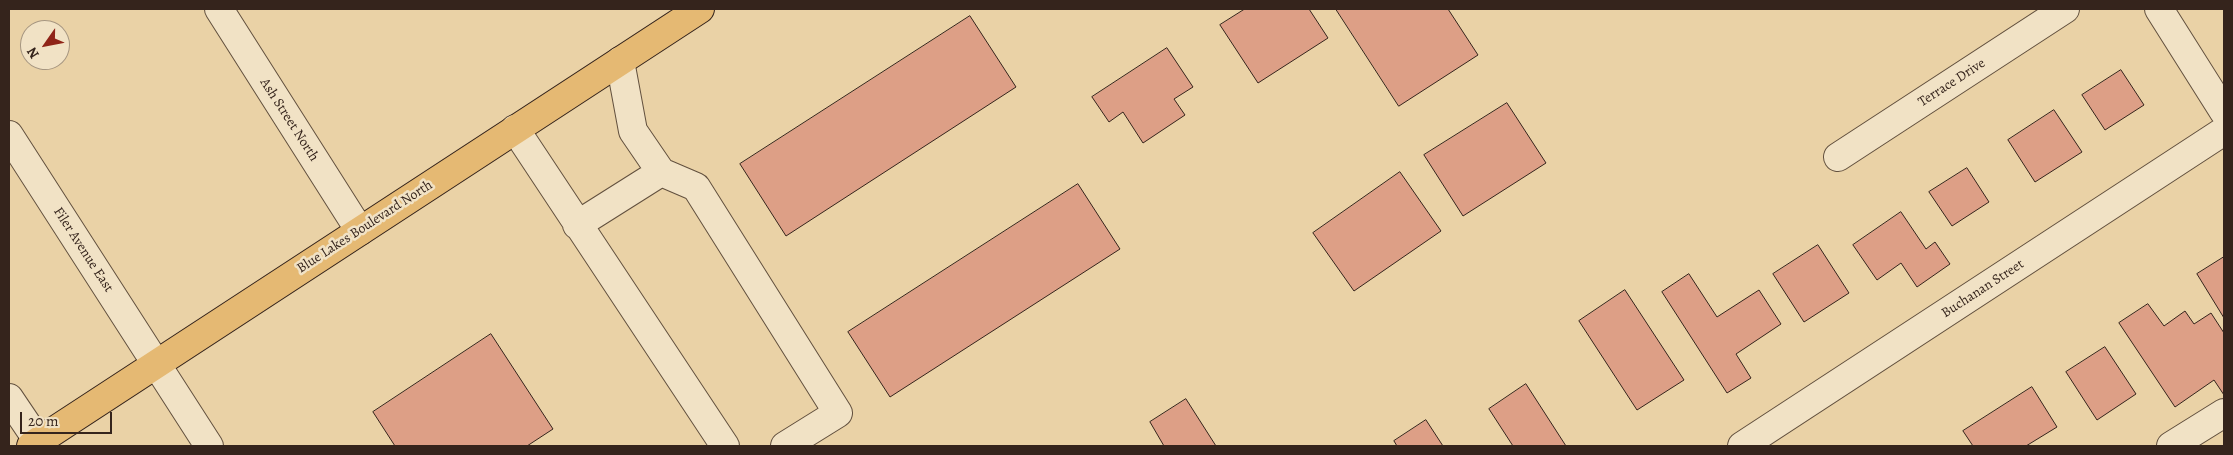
<!DOCTYPE html>
<html>
<head>
<meta charset="utf-8">
<style>
	body { margin:0 }
	#map { position:relative; width:2233px; height:455px; overflow:hidden; background:#ead2a6; font-family:Alegreya,serif }
	canvas { display:block }
	.frame { position:absolute; inset:0; border:10px solid #35241c; pointer-events:none }
	.north { position:absolute; left:20px; top:20px; width:50px; height:50px; box-sizing:border-box; background:#f1e2c5; border:1px solid #a69681; border-radius:50%; rotate:237deg; font-size:14px; font-weight:700; line-height:20px; text-align:center; color:#35241c }
	.north::after { content:''; display:block; margin:auto; width:18px; height:22px; background:#8f2418; clip-path:polygon(50% 0,100% 100%,50% 72%,0 100%) }
	.scale { position:absolute; left:20px; top:412px; width:92px; height:22px; box-sizing:border-box; border:2px solid #35241c; border-top:0; padding-left:6px; font-size:15px; line-height:18px; white-space:nowrap; color:#35241c; -webkit-text-stroke:4px #f1e2c5; paint-order:stroke }
</style>
</head>
<body>
<div id="map">
<canvas width="2233" height="455"></canvas>
<div class="frame"></div>
<div class="north">N</div>
<div class="scale">20 m</div>
</div>
<script>
const c = document.querySelector('canvas').getContext('2d');
c.lineJoin = 'round';
function fill(path, color) { c.fillStyle = color; c.fill(path, 'evenodd'); }
function stroke(path, color, width, dash) { c.strokeStyle = color; c.lineWidth = width; c.lineCap = dash ? 'butt' : 'round'; c.setLineDash(dash || []); c.stroke(path); }
function write(font, color, halo, rows, align = 'center') {
  c.font = font + ' Alegreya,serif'; c.lineWidth = 5; c.setLineDash([]); c.textBaseline = 'middle'; c.strokeStyle = halo; c.fillStyle = color; for (const [text, x, y, turn = 0] of rows) {
    c.save(); c.translate(x, y); c.rotate((+turn || 0) * Math.PI / 180); c.textAlign = isNaN(turn) ? turn : align; if (halo) c.strokeText(text, 0, 0); c.fillText(text, 0, 0); c.restore();
  }
}
const building = new Path2D(`
	M1245,9H1309L1328,38L1258,83L1220,25Z
	M1336,9H1448L1478,55L1399,106Z
	M970,16L1016,87L786,236L740,164Z
	M1167,48L1193,87L1174,99L1185,115L1143,143L1123,112L1109,122L1092,97Z
	M2121,70L2144,105L2105,130L2082,95Z
	M1507,103L1546,163L1463,216L1424,155Z
	M2054,110L2082,152L2035,182L2008,140Z
	M1967,168L1989,202L1952,226L1929,192Z
	M1400,172L1441,231L1354,291L1313,233Z
	M1078,184L1120,249L890,397L848,332Z
	M1901,212L1926,249L1935,242L1950,264L1917,287L1901,263L1877,280L1853,245Z
	M1818,245L1849,293L1804,322L1773,274Z
	M2224,257V318L2197,274Z
	M1689,274L1717,317L1759,290L1781,324L1736,354L1751,378L1727,393L1662,292Z
	M1625,290L1684,380L1637,410L1579,321Z
	M2148,304L2164,326L2185,311L2194,324L2211,313L2224,333V395L2214,380L2175,407L2119,323Z
	M491,334L553,429L527,446H395L373,412Z
	M2105,347L2136,394L2097,420L2066,372Z
	M1526,384L1566,446H1513L1489,409Z
	M2032,387L2057,427L2026,446H1973L1963,431Z
	M1186,399L1216,446H1164L1150,422Z
	M1426,420L1443,446H1397L1394,441Z`);
fill(building, '#dd9f86');
stroke(building, '#35241c', 1);
const minor = new Path2D(`
	M219,9L360,231
	M2159,9L2224,112
	M620,61L633,131L661,172L696,187L838,413L785,446
	M515,129L725,446
	M9,135L209,446
	M1838,157L2065,9
	M577,225L661,172
	M9,398L38,441
	M1742,446L2224,131
	M2171,446L2224,413`);
const major = new Path2D(`
	M31,446L700,9`);
stroke(minor, '#62503e', 30);
stroke(major, '#35241c', 30);
stroke(minor, '#f1e2c5', 28);
stroke(major, '#e5b973', 28);
write('14px', '#35241c', '#f1e2c5', [
	["Terrace Drive",1952,83,-33],
	["Ash Street North",289,120,57],
	["Blue Lakes Boulevard North",365,227,-33],
	["Filer Avenue East",83,250,57],
	["Buchanan Street",1983,289,-33]
]);
</script>
</body>
</html>
